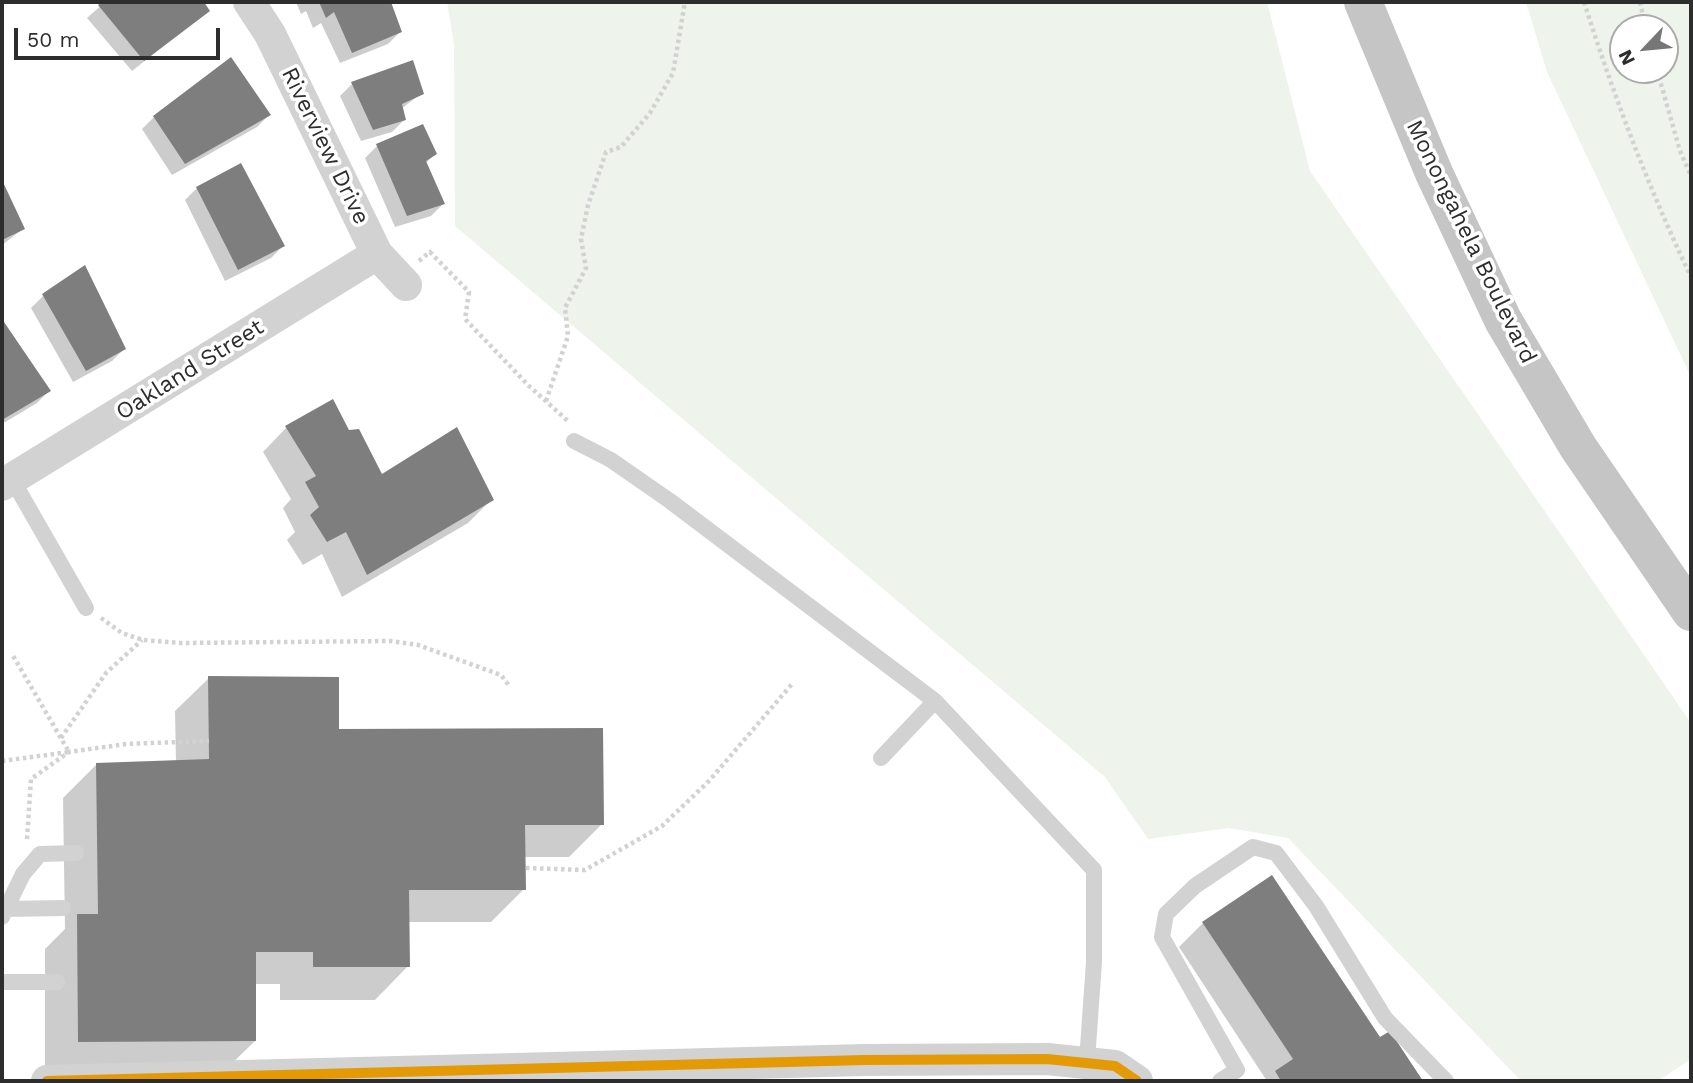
<!DOCTYPE html>
<html>
<head>
<meta charset="utf-8">
<style>
	body { margin:0 }
	#map { position:relative; width:1693px; height:1083px; overflow:hidden; background:#fff; font-family:"Work Sans",sans-serif }
	canvas { display:block }
	.frame { position:absolute; inset:0; border:4px solid #2d2d2d; pointer-events:none }
	.north { position:absolute; left:1609px; top:14px; width:70px; height:70px; box-sizing:border-box; background:#fff; border:2px solid #ababab; border-radius:50%; rotate:244deg; font-size:19px; font-weight:700; line-height:28px; text-align:center; color:#2d2d2d }
	.north::after { content:''; display:block; margin:auto; width:24px; height:32px; background:#767676; clip-path:polygon(50% 0,100% 100%,50% 72%,0 100%) }
	.scale { position:absolute; left:14px; top:28px; width:206px; height:32px; box-sizing:border-box; border:4px solid #2d2d2d; border-top:0; padding-left:9px; font-size:21px; line-height:24px; white-space:nowrap; color:#2d2d2d; -webkit-text-stroke:5px #fff; paint-order:stroke }
</style>
</head>
<body>
<div id="map">
<canvas width="1693" height="1083"></canvas>
<div class="frame"></div>
<div class="north">N</div>
<div class="scale">50 m</div>
</div>
<script>
const c = document.querySelector('canvas').getContext('2d');
c.lineJoin = 'round';
function fill(path, color) { c.fillStyle = color; c.fill(path, 'evenodd'); }
function stroke(path, color, width, dash) { c.strokeStyle = color; c.lineWidth = width; c.lineCap = dash ? 'butt' : 'round'; c.setLineDash(dash || []); c.stroke(path); }
function write(font, color, halo, rows, align = 'center') {
  c.font = font + ' "Work Sans",sans-serif'; c.lineWidth = 7; c.setLineDash([]); c.textBaseline = 'middle'; c.strokeStyle = halo; c.fillStyle = color; for (const [text, x, y, turn = 0] of rows) {
    c.save(); c.translate(x, y); c.rotate((+turn || 0) * Math.PI / 180); c.textAlign = isNaN(turn) ? turn : align; if (halo) c.strokeText(text, 0, 0); c.fillText(text, 0, 0); c.restore();
  }
}
fill(new Path2D(`
	M447,2H1267L1310,171L1691,723V1059L1658,1081H1521L1288,838L1229,828L1148,839L1105,777L455,226L454,44Z
	M1526,2H1691V377L1547,72ZM1623,28H1665V70H1623Z`), '#eef3eb');
fill(new Path2D(`
	M105,2H201L208,11L132,71L87,18Z
	M296,2H366L369,6L377,2H389L400,32L388,44L340,63L321,23L313,28L306,11L301,14Z
	M352,84L422,93L401,109L404,120L392,132L361,141L340,96Z
	M269,115L257,127L172,175L142,129L154,117Z
	M422,127L435,154L425,164L443,204L431,216L395,227L365,158L377,146Z
	M2,184L23,229L2,245Z
	M197,188L283,246L271,258L225,281L185,200Z
	M43,296L124,349L112,361L73,382L31,308Z
	M4,325L49,391L37,403L2,424Z
	M286,428L348,432L381,477L492,499L468,523L342,597L322,554L303,565L287,540L295,532L283,508L291,499L263,452Z
	M209,678L337,731L602,824L569,857H524V889L491,922H408V966L375,1000H280V984H254L255,1041L221,1074L45,1075V949L65,929L63,798L96,765L176,762L175,711Z
	M1203,923L1380,1040L1389,1034L1421,1081H1267L1179,947Z`), '#0003');
fill(new Path2D(`
	M102,2H204L210,11L144,61L98,5Z
	M319,2H391L402,32L352,53L334,12L326,18Z
	M231,57L271,115L185,164L153,116Z
	M413,60L424,94L402,104L406,120L373,130L351,82Z
	M423,124L437,154L426,161L445,204L407,216L376,144Z
	M241,163L285,246L238,270L196,187Z
	M2,180L25,229L2,240Z
	M85,265L126,349L86,371L42,294Z
	M4,322L51,391L2,420V324Z
	M333,399L349,430L359,429L382,474L457,427L494,500L367,575L346,532L327,542L310,515L319,507L305,482L316,476L285,426Z
	M208,676L339,677V729L603,728L604,825H525L526,890H409L410,967H313V952H256V1041L78,1042L77,914H98L96,763L209,759Z
	M1272,875L1380,1037L1390,1031L1423,1081H1281L1275,1071L1293,1059L1202,922Z`), '#7e7e7e');
stroke(new Path2D(`
	M1584,2C1614,96 1648,187 1691,277
	M1640,2L1646,28
	M1657,70L1680,151L1691,176
	M419,261L430,252L469,292L465,319L529,386L569,422
	M546,401L568,336L565,308L586,268L581,239L588,205L606,152L621,147L650,113L673,73L685,2
	M101,618L122,633L143,640L180,643L390,641L418,645L501,675L510,687
	M61,738L106,673L142,640
	M2,761L69,752L12,654
	M27,839L31,779L69,752L126,744L209,741
	M526,868L585,870L662,826L709,781L792,684`), '#d2d2d2', 4.5, [3.5, 3.5]);
stroke(new Path2D(`
	M574,441L611,460L670,501L935,701L1094,870V962L1087,1061
	M12,479L86,608
	M881,758L935,701
	M4,909L63,908
	M2,917L23,874L40,854L76,853
	M2,982H57
	M1220,1081L1237,1070L1162,937L1166,914L1195,886L1253,847L1276,853L1316,906L1385,1018L1446,1081`), '#d2d2d2', 16);
stroke(new Path2D(`
	M249,2L270,34L377,254L406,285
	M2,485L377,254
	M47,1081L865,1060L1047,1059L1115,1066L1137,1081`), '#d2d2d2', 32);
stroke(new Path2D(`
	M1363,2L1434,173L1503,320L1578,447L1691,612`), '#c5c5c5', 38);
stroke(new Path2D(`
	M47,1081L865,1060L1047,1059L1115,1066L1137,1081`), '#e39a04', 10);
write('23px', '#2d2d2d', '#fff', [
	["Riverview Drive",325,146,64],
	["Monongahela Boulevard",1471,242,64],
	["Oakland Street",190,370,-32]
]);
</script>
</body>
</html>
